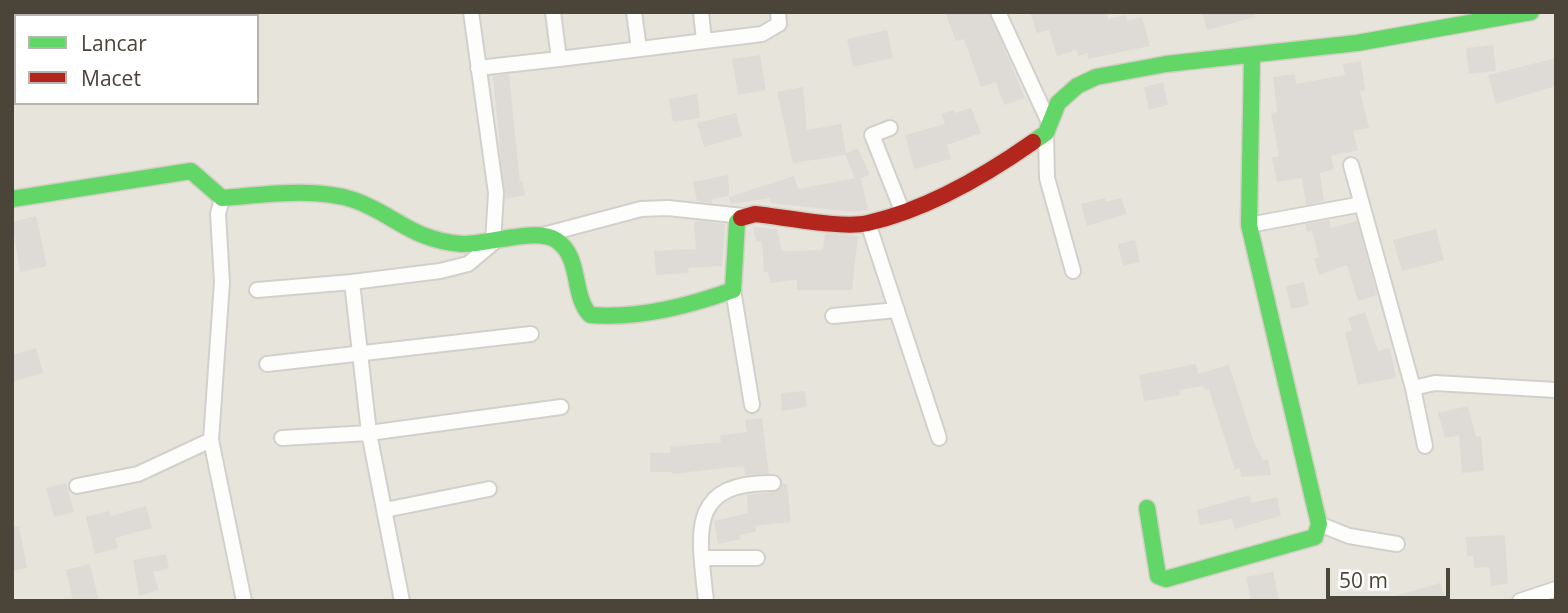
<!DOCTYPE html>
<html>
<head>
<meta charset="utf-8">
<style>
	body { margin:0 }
	#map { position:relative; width:1568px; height:613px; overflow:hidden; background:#f4f2ee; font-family:"Open Sans",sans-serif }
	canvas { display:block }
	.frame { position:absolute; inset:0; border:14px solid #4b4439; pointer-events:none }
	.legend { position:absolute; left:14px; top:14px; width:245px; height:91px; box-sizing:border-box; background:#fff; border:2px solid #b7b4b0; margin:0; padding:9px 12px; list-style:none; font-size:21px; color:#4b4439 }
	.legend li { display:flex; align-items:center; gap:14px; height:35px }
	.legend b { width:35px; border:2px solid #b7b4b0 }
	.scale { position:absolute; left:1326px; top:568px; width:124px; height:32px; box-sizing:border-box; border:4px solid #4b4439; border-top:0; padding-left:9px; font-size:21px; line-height:24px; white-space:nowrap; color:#4b4439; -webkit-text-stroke:5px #fff; paint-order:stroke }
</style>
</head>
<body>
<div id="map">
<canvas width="1568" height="613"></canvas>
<div class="frame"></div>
<ul class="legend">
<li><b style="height:9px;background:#63d668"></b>Lancar</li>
<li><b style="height:9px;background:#b3261e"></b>Macet</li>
</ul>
<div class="scale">50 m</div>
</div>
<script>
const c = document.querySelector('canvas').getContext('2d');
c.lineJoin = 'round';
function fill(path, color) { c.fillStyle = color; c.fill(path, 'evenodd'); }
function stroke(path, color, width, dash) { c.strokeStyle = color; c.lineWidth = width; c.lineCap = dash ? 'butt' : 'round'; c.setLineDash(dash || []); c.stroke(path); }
fill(new Path2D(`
	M12,12H1556V601H12ZM16,16H257V103H16Z`), '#e7e4dc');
fill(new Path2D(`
	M945,12H989L1025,98L1004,105L996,82L981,87L964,39L956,41Z
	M1030,12H1107L1108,19L1126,15L1127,21L1142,17L1150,46L1088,59V53L1078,56L1076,50L1057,56L1049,30L1037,33Z
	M1202,12H1254L1255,17L1207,30Z
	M887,30L893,58L853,67L847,39Z
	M1493,45L1496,71L1469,74L1466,48Z
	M760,55L766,90L738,95L732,59Z
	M1556,58V86L1496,104L1488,75Z
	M1361,61L1365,90L1360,91L1369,128L1353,131L1358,150L1331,156L1334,169L1320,173L1324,201L1306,205L1302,178L1277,182L1272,158L1279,156L1271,113L1277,112L1273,77L1295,74L1296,84L1345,75L1343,64Z
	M509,74L520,182L522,181L525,195L505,199L493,76Z
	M1163,82L1168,105L1149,110L1144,87Z
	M803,87L807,130L841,124L846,153L858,148L870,175L861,178L868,210L854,212L771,203L770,198L731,204L729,197L794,176L798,189L855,178L845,155L793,163L777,92Z
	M697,94L700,118L673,122L669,99Z
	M971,108L981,133L947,145L951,159L914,169L905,135L945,124L941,114L954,110L955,113Z
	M736,113L742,136L704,147L697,123Z
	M728,175L729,196L712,199V203L697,201L693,182Z
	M1105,198L1106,202L1121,198L1127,214L1087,226L1081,204Z
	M36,216L47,266L20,272L12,222Z
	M1329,220L1331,228L1357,221L1377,295L1358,301L1347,265L1319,275L1314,259L1319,257L1312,231L1307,232L1305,224Z
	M701,221L725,224L722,266L688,268L689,273L656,275L654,251L696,249L694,222Z
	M753,227L777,229L782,251L823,250L825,233L858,236L852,290H797V280L770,283L768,272H764L762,241L756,242Z
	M1436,229L1444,260L1402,271L1393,240Z
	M1135,240L1140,262L1123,266L1118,244Z
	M1304,282L1309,305L1291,309L1286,286Z
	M1365,312L1378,351L1390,348L1396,378L1358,385L1345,333L1352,330L1348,318Z
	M36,348L43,373L12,382V355Z
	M1196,364L1198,374L1229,365L1254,442L1263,460L1268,459L1271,475L1241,477L1240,468L1235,470L1209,389L1206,390L1203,386L1179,390L1180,395L1144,401L1139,375Z
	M805,391L807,407L782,411L781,393Z
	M1468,406L1476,436L1481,437L1484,471L1462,473L1459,435L1445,438L1438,413Z
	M762,418L769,474L745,475L744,466L672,474V472H650V453H670V447L721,442L720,435L747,432L745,420Z
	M66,483L74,512L54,517L46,488Z
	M782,484H787L791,522L755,526L756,532L740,535L741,539L718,544L714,521L748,513L747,495L774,492Z
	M1250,495L1251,503L1277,497L1281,516L1235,529L1232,519L1200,525L1197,510Z
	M146,506L152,528L115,538L118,548L95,554L86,517L109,511L110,516Z
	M19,526L27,568L12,571V527Z
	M1505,535L1508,584L1491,586L1489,567L1474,568L1473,556H1467L1466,537Z
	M166,554L169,569L153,572L159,590L139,596L133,560Z
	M90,564L99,601H73L66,570Z
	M1273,572L1279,601H1251L1246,577Z
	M1440,583L1446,601H1392L1391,597Z`), '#dedbd6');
const street = new Path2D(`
	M165,12L166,16
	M634,12L639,49
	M701,12L704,41
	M998,12L1047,118
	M193,16L205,12
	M559,59L762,34L779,24L778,12
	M478,68L559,59L553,12
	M890,128L872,135L901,208
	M1046,133L1047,178L1073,271
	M1351,165L1413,388L1425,446
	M222,198L218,214L222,282L211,440L244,601
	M868,223L939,438
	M1249,225L1362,204
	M543,235L641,209L668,208L743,216
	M257,290L352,282
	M733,290L752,405
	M833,316L897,310
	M267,364L531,334
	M1413,388L1435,383L1556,390
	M282,438L369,433L561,407
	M77,486L138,474L211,440
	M385,510L489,489
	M1319,524L1349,536L1397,544
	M702,558H757
	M402,601L369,433L352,282L440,271L468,264L493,243L496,193L471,12
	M706,601C699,534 686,482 773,483
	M1520,601L1556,589`);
const fast = new Path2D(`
	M1033,142L1046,133L1058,103L1077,86L1096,77L1166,64L1357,43L1531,12
	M12,199L191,171L222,198C263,195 315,187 354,200C396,215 411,240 462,244C487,245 535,227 556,240C582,257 571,294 590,315C637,319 689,306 733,290L737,222L741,218
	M1147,508L1158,576L1166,579L1315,537L1319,524L1249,225L1252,56`);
const jam = new Path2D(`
	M741,218L755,214C784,217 842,229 868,223C925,210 986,175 1033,142`);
stroke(street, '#d2d0cb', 18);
stroke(fast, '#d3cfc5', 19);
stroke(jam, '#d3cfc5', 19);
stroke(street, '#fdfdfc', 14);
stroke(fast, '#63d668', 16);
stroke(jam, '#b3261e', 16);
</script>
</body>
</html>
